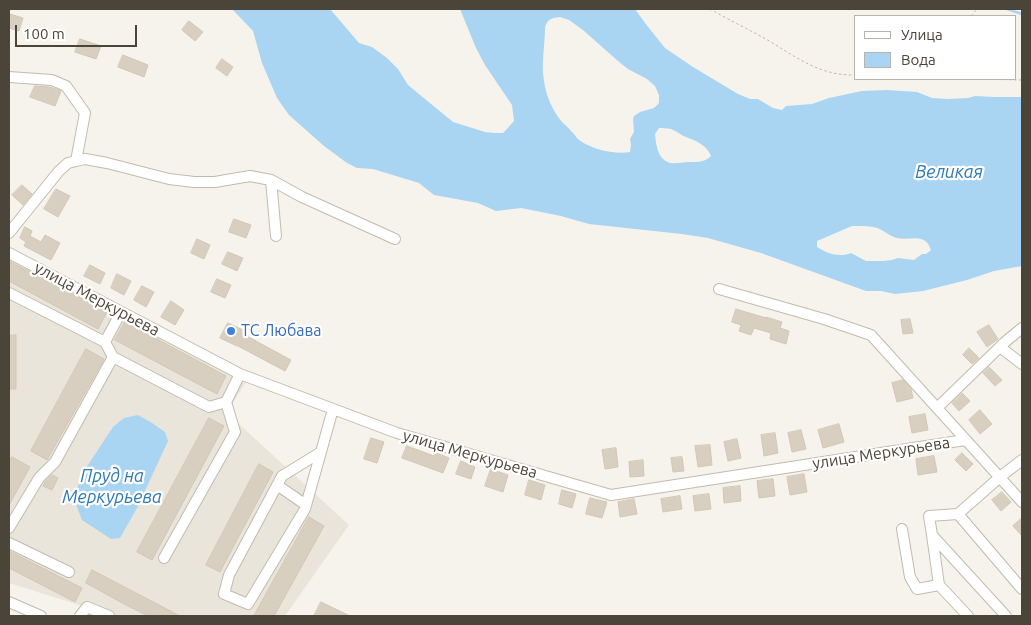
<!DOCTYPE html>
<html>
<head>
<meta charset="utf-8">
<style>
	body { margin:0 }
	#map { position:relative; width:1031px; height:625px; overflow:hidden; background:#f6f3ec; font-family:Ubuntu,sans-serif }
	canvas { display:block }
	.frame { position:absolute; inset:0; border:10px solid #4b4439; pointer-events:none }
	.legend { position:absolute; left:854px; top:15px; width:162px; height:65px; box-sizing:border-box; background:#fff; border:1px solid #b7b4b0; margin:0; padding:6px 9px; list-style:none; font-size:15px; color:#4b4439 }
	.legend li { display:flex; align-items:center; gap:10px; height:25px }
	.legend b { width:25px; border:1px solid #b7b4b0 }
	.scale { position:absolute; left:15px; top:25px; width:122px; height:22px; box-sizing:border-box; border:2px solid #4b4439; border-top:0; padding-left:6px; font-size:15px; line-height:18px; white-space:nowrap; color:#4b4439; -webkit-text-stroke:4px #fff; paint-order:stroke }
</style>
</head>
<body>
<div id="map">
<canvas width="1031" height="625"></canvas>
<div class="frame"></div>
<ul class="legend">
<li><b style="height:6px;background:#fff"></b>Улица</li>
<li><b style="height:14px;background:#a9d4f2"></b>Вода</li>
</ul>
<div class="scale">100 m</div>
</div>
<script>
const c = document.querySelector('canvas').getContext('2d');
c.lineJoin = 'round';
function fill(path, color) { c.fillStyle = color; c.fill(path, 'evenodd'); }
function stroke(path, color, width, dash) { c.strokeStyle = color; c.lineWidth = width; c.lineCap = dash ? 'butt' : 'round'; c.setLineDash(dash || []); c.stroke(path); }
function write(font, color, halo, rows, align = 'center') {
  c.font = font + ' Ubuntu,sans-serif'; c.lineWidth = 4.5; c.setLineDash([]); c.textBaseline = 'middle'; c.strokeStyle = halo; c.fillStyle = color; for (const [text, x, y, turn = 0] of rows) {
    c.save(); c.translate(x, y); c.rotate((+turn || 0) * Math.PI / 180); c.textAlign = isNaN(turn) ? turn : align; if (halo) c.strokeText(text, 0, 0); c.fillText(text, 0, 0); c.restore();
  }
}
fill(new Path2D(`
	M9,250L249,377L227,413L349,525L285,616H114L9,583Z`), '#eae5da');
fill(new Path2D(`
	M232,9H330L359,43L372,47L387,58L398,69L408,85L453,122L485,132L494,133H503L506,130L514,121L512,105L485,65L476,48L460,9H635L645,23L665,48L693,67L738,94L750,99H758L773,108L782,110L786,106L812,104L829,98L862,91L887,90L917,92L932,98L948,99L968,98L975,96L994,97H1022V266L994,271L967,280L923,291L895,294L881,291H866L761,253L708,238L682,234L589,224L561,216L521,208L496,211L478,203L434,195L419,183L373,169L357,168L347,163L324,146L289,115L277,98L262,63L253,31ZM560,17L569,20L583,30L618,61L628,69L647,79L655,86L659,95V103L654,108L640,112L634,116L633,119L634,132L630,139L631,145L630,152C615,155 591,149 579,140C576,138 574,133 571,131C569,128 566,126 563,123C553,112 546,96 544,81C541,63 545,45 545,27C548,19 551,18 560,17ZM659,128C663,128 667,128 671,129C676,131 681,135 686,137C696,141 707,145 711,156C704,163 697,162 688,162C682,162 673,165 668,162C657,158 656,143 655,134ZM852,226C862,226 875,225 883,231C887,233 892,237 897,238C910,241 925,232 931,250L926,254H922L914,260L898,258L892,260L883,261H866L851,253C840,258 826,253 817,247V241Z
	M138,415L152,423L165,432L168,441L137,508L120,538L111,539L82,520L77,507L76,491L86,468L113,427L124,418Z`), '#a9d4f2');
stroke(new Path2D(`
	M1007,9L1022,14`), '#a9d4f2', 2.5);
const building = new Path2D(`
	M10,14L23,18L19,31L9,28V20Z
	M189,21L203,32L195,41L182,30Z
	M80,39L101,46L96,59L75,52Z
	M123,55L148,65L144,77L118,67Z
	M222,59L233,67L227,76L216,68Z
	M35,86L50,87L61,91L55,106L30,97Z
	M22,185L32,194L23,205L12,195Z
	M56,189L70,196L58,217L44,209Z
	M234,219L251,225L246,238L229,232Z
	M25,227L32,231L30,236L41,242L45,235L60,243L51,260L24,246L26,242L20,238Z
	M197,239L210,245L204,259L191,253Z
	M228,252L243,258L237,271L222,264Z
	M9,261L107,312L98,329L9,281Z
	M90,265L105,273L100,284L84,276Z
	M117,274L131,281L124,295L111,288Z
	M217,279L231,285L225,298L211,292Z
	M142,286L154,292L146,307L134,300Z
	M171,301L184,310L175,325L161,317Z
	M736,309L766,318V317L782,322L780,328L789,331L786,344L770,339L771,333L754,328L751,335L739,331L741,325L732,322Z
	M910,319L913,333L903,334L901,320Z
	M125,322L226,376L217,394L115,340Z
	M228,323L245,331L243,334L291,360L285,371L238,346H237L220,338Z
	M989,325L998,339L987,347L977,332Z
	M16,335V389H9V336Z
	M969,348L979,358L972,364L963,355Z
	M86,349L104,359L47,460L31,451Z
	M989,367L1002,380L995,386L983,373Z
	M903,380L911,389L913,398L897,402L892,383Z
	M962,393L970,401L959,411L952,403Z
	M980,410L992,424L980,434L969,420Z
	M925,414L928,430L912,433L909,417Z
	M209,418L224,426L152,560L137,552Z
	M839,424L844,442L823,448L818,430Z
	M801,430L806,449L792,452L788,433Z
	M775,433L778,453L764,456L761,435Z
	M371,438L384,442L377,463L364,459Z
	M737,439L741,458L728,461L724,442Z
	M710,445L712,465L698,467L695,446Z
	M407,446L434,456L436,453L449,458L443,473L402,458Z
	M616,448L618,467L605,469L602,450Z
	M962,453L973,464L966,471L955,460Z
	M934,456L937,472L918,475L916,459Z
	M12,457L30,467L9,505V463Z
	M682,457L684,471L673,472L671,458Z
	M643,460L644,476L630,477L629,462Z
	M461,461L475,467L471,479L456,474Z
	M259,464L273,472L220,572L206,565Z
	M491,469L508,475L503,492L485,486Z
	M804,474L807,492L790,495L787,477Z
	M52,475L58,478L52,490L43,486L45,482Z
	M773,479L775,496L759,498L757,481Z
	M529,480L545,485L541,500L525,495Z
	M740,486L741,501L724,503L723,488Z
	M562,490L576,494L572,508L559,504Z
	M1002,492L1011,502L1001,511L992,500Z
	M709,494L711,509L695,511L693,496Z
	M680,496L682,509L663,512L661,499Z
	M590,498L607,502L602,518L586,514Z
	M634,499L637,514L620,517L618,502Z
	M309,517L324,526L274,616H254Z
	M1022,518V536L1013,526Z
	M9,551L82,588L75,602L9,568Z
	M92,570L180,616H148L126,605L86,583Z
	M321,602L350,616H314Z`);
fill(building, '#d8cfc1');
stroke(building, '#d3c7b4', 1);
const minor = new Path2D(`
	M9,77L52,80L66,86L85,113L76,161
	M271,180L276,236
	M9,233L59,171L68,163L76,161L85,159L107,163L169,179L194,182H215L250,176L271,180L302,197L395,239
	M9,253L240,374L397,433L611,495L965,440
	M719,289L824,319L871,335L1022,502
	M9,293L105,342
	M1000,347L1022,364
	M113,357L209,407L226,402
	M937,408L1005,342L1022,328
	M321,452L282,476L229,575L224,594L248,604L305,509L333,409
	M277,485L306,505
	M958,514L929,516L932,535L1006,616
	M958,514L1022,589
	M958,514L1000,477L1022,460
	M9,528L39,478L55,462L113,357L105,342L121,312
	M902,529L910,577L917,589L939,585
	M932,535L939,585L968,616
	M9,543L69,572
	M164,558L235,432L226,402L240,374
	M9,602L41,616
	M80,616L87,607L109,616`);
stroke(minor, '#c2bbae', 12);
stroke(new Path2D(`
	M710,9C727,19 746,28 764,38C794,55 818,76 855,75
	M971,16L977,9
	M974,79L1022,80`), '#c4b79f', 1, [2.5, 2.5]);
stroke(minor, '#fff', 10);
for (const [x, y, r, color] of [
	[231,331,5,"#3f7fe0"]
]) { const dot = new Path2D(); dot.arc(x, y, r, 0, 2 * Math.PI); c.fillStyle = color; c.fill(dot); stroke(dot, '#fff', 2); }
write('16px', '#4b4439', '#fff', [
	["улица Меркурьева",97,299,28],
	["улица Меркурьева",881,453,-9],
	["улица Меркурьева",470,454,16]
]);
write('16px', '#366cbe', '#fff', [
	["ТС Любава",241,331]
], 'left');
write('italic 18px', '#2e7ab2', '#fff', [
	["Великая",949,172],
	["Пруд на",112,476],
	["Меркурьева",112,497]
]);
</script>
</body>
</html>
